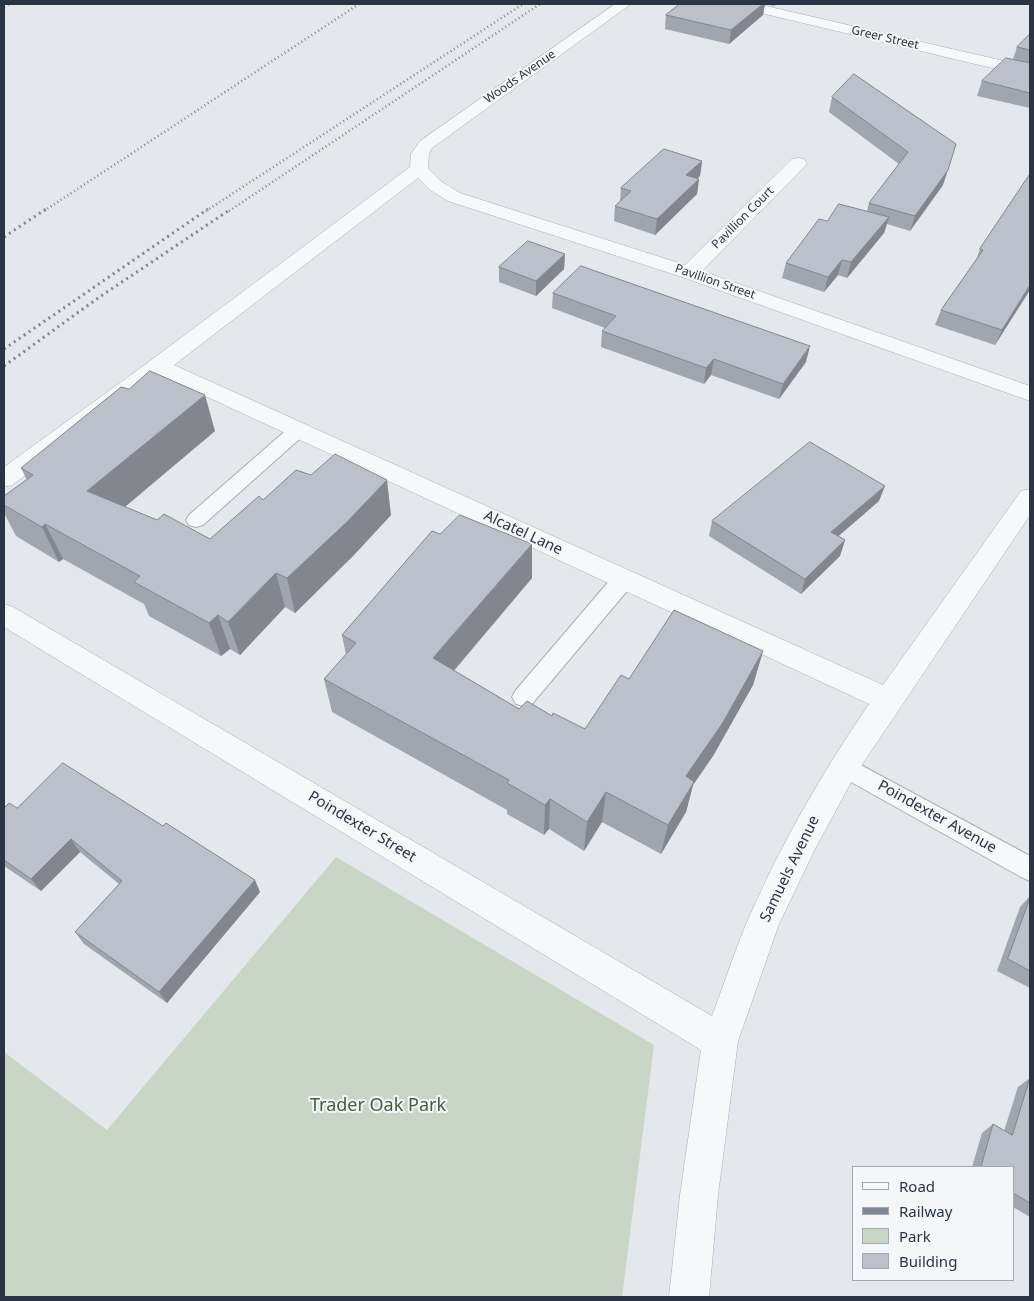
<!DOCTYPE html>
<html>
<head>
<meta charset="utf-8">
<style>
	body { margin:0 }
	#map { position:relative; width:1034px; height:1301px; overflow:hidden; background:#e4e7ec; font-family:"Noto Sans",sans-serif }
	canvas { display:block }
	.frame { position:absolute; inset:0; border:5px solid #2b3445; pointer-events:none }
	.legend { position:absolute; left:852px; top:1166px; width:162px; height:115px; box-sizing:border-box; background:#f4f6f9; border:1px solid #a4a8b1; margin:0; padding:6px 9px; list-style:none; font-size:15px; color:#2b3445 }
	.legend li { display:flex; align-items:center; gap:10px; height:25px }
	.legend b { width:25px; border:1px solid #a4a8b1 }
</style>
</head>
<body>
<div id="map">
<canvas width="1034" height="1301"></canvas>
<div class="frame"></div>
<ul class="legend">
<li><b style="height:6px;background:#f7f8fa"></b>Road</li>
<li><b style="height:6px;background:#7d8696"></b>Railway</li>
<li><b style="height:14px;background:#c9d6c5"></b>Park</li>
<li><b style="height:14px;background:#bbc0ca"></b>Building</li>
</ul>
</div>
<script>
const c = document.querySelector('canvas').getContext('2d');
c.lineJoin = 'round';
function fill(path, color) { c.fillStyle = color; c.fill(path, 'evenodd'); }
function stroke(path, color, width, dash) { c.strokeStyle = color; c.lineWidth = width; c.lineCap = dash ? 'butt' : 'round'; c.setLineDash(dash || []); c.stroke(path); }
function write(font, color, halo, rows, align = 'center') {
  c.font = font + ' "Noto Sans",sans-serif'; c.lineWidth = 4; c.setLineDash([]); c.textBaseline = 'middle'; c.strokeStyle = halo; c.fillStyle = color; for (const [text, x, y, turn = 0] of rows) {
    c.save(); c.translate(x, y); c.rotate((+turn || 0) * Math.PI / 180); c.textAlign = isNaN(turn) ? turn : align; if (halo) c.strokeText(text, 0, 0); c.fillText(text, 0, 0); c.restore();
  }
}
fill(new Path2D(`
	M336,857L654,1045L622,1297H4V1052L107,1130Z`), '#c9d6c5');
const service = new Path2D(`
	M298,424L305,426L307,430L305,434L203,525L196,527L189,525L186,520L189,515L291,426Z
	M624,571L632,573L635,579L632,585L532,704L524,706L516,704L512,697L516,690L616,573Z
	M844,756L1030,856V881L1021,877L835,773L832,766L835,759Z`);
const minor = new Path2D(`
	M615,4H631L432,148L429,154L428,168L442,182L460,193L685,265L792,159L798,158L804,159L807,163L804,167L702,271L1030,386V401L682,277L448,201L430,190L418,178L174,365L883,685L1021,491L1030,489V515L855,775L814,851L779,924L738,1041L718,1195L709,1297H669L680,1195L701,1050L4,627V604L13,607L712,1016C725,982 736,946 751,913C783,840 824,770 869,704L160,375L12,485L4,487V467L150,361L410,167L411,154L420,141Z
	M733,4H757L1030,67V77L740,8L735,7Z`);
stroke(service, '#a9aeb7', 2);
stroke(minor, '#a9aeb7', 1);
fill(service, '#f7f8fa');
fill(minor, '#f7f8fa');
stroke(new Path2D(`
	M4,7L9,4
	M44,211L359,4
	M206,211L523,4
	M229,211L540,4`), '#7d8696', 2.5, [1, 3]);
stroke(new Path2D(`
	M4,237L46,209
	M4,349L208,209
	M4,366L98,298L231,209`), '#7d8696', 3, [2, 4]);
fill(new Path2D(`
	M680,4H777L774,6L765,4L763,15L729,44L665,29L666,15Z
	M1030,34V108L977,96L982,81L1013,59L1017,47Z
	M854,74L943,185L910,231L887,224L884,233L847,278L838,275L824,292L782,278L786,263L827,221L867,211L869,203L899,164L829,112L832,97Z
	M702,161L700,176L697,178L699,179L697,194L655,235L614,221L615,206L620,202L621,188Z
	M1030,174V289L995,345L935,325L941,310L976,260L980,249Z
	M565,254L564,269L536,296L499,282V267Z
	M553,293L806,362L779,399L711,375L704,384L601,347L602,331L605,328L552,308Z
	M215,431L125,507L157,520L210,539L263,500L391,515L353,556L295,613L285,607L240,655L230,649L221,656L149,616L144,604L63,559L59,562L16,536L4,513V496L27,480L21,468Z
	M879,501L838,536L845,540L840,556L801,594L709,536L712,521Z
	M532,578L454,671L519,709L552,716L585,729L629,679L763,651L753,685L713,756L693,785L686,812L661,854L602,822L584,851L549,829L544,835L507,814V810L332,712L324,679L346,655L342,635Z
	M4,808H17L260,892L167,1003L84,944L75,932L119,884L80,852L41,891L4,866Z
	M1030,896V988L997,971L1020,907Z
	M1030,1078V1217L1013,1207V1167H972L982,1133L993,1124L1004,1131L1018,1087Z`), '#a1a5ae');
fill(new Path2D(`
	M763,4H765L763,15L729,44L731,30Z
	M702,161L700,176L684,190L686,175Z
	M948,170L943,185L910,231L915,216Z
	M699,179L697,194L655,235L657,219Z
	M889,217L884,233L847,278L851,262Z
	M565,254L564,269L536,296V281Z
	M842,260L838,275L824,292L828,277Z
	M1030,285V290L995,345L1002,330Z
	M810,346L806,362L779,399L783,384Z
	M714,359L711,375L704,384L706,368Z
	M205,395L215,431L102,526L87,491Z
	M387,480L391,515L353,556L295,613L287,578Z
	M885,486L879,501L826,547L831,532Z
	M45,524L63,559L59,562L42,527Z
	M845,540L840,556L801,594L805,579Z
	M532,544V578L436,691L433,658Z
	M276,573L285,607L240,655L228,622Z
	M218,615L230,649L221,656L209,623Z
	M763,651L753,685L713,756L693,785L686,812L661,854L668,825L686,776Z
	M606,792L602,822L584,851L587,822Z
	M550,799L549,829L544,835L545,805Z
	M71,839L80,852L41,891L31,879Z
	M255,880L260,892L167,1003L159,992Z`), '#83868d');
const building = new Path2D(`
	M680,4H763L731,30L666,15Z
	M1030,34V50L1017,47Z
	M1006,58L1030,63V93L982,81Z
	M854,74L956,144L948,170L915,216L869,203L908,152L832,97Z
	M664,149L702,161L686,175L699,179L657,219L615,206L631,191L621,188Z
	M1030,174V271L1029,273H1030V285L1002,330L941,310L983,250L980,249Z
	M839,204L889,217L851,262L842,260L828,277L786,263L819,219L827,221Z
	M528,241L565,254L536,281L499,267Z
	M581,266L810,346L783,384L714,359L706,368L602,331L616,316L553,293Z
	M150,371L205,395L87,491L157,520L164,514L210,539L259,496L263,500L296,470L311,475L335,454L387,480L347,522L287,578L276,573L228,622L218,615L209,623L134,582L140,576L45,524L42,527L4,505V496L33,475L21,468L121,387L129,389Z
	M810,442L885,486L831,532L845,540L805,579L712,521Z
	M460,515L532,544L433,658L519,709L527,701L552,716L553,713L585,729L621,675L629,679L674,610L763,651L722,724L686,776L694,782L668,825L606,792L587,822L550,799L545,805L507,783L509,780L324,679L356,643L342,635L432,531L440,534Z
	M63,763L163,826L166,823L255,880L159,992L75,932L122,881L71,839L31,879L4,860V808L9,803L17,808Z
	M1030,898V971L1008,959Z
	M1030,1078V1203L1013,1193V1167H981L993,1124L1012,1135Z`);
fill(building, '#bbc0ca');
stroke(building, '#83868d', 1);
write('12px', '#2b3445', '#f4f6f9', [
	["Greer Street",885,38,13],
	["Woods Avenue",520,77,-35],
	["Pavillion Court",743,218,-45],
	["Pavillion Street",715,282,19]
]);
write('15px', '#2b3445', '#f4f6f9', [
	["Alcatel Lane",523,533,25],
	["Poindexter Avenue",937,817,29],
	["Poindexter Street",362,827,31],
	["Samuels Avenue",790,869,-64]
]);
write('18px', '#3f6138', '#f4f6f9', [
	["Trader Oak Park",378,1106]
]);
</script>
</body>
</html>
